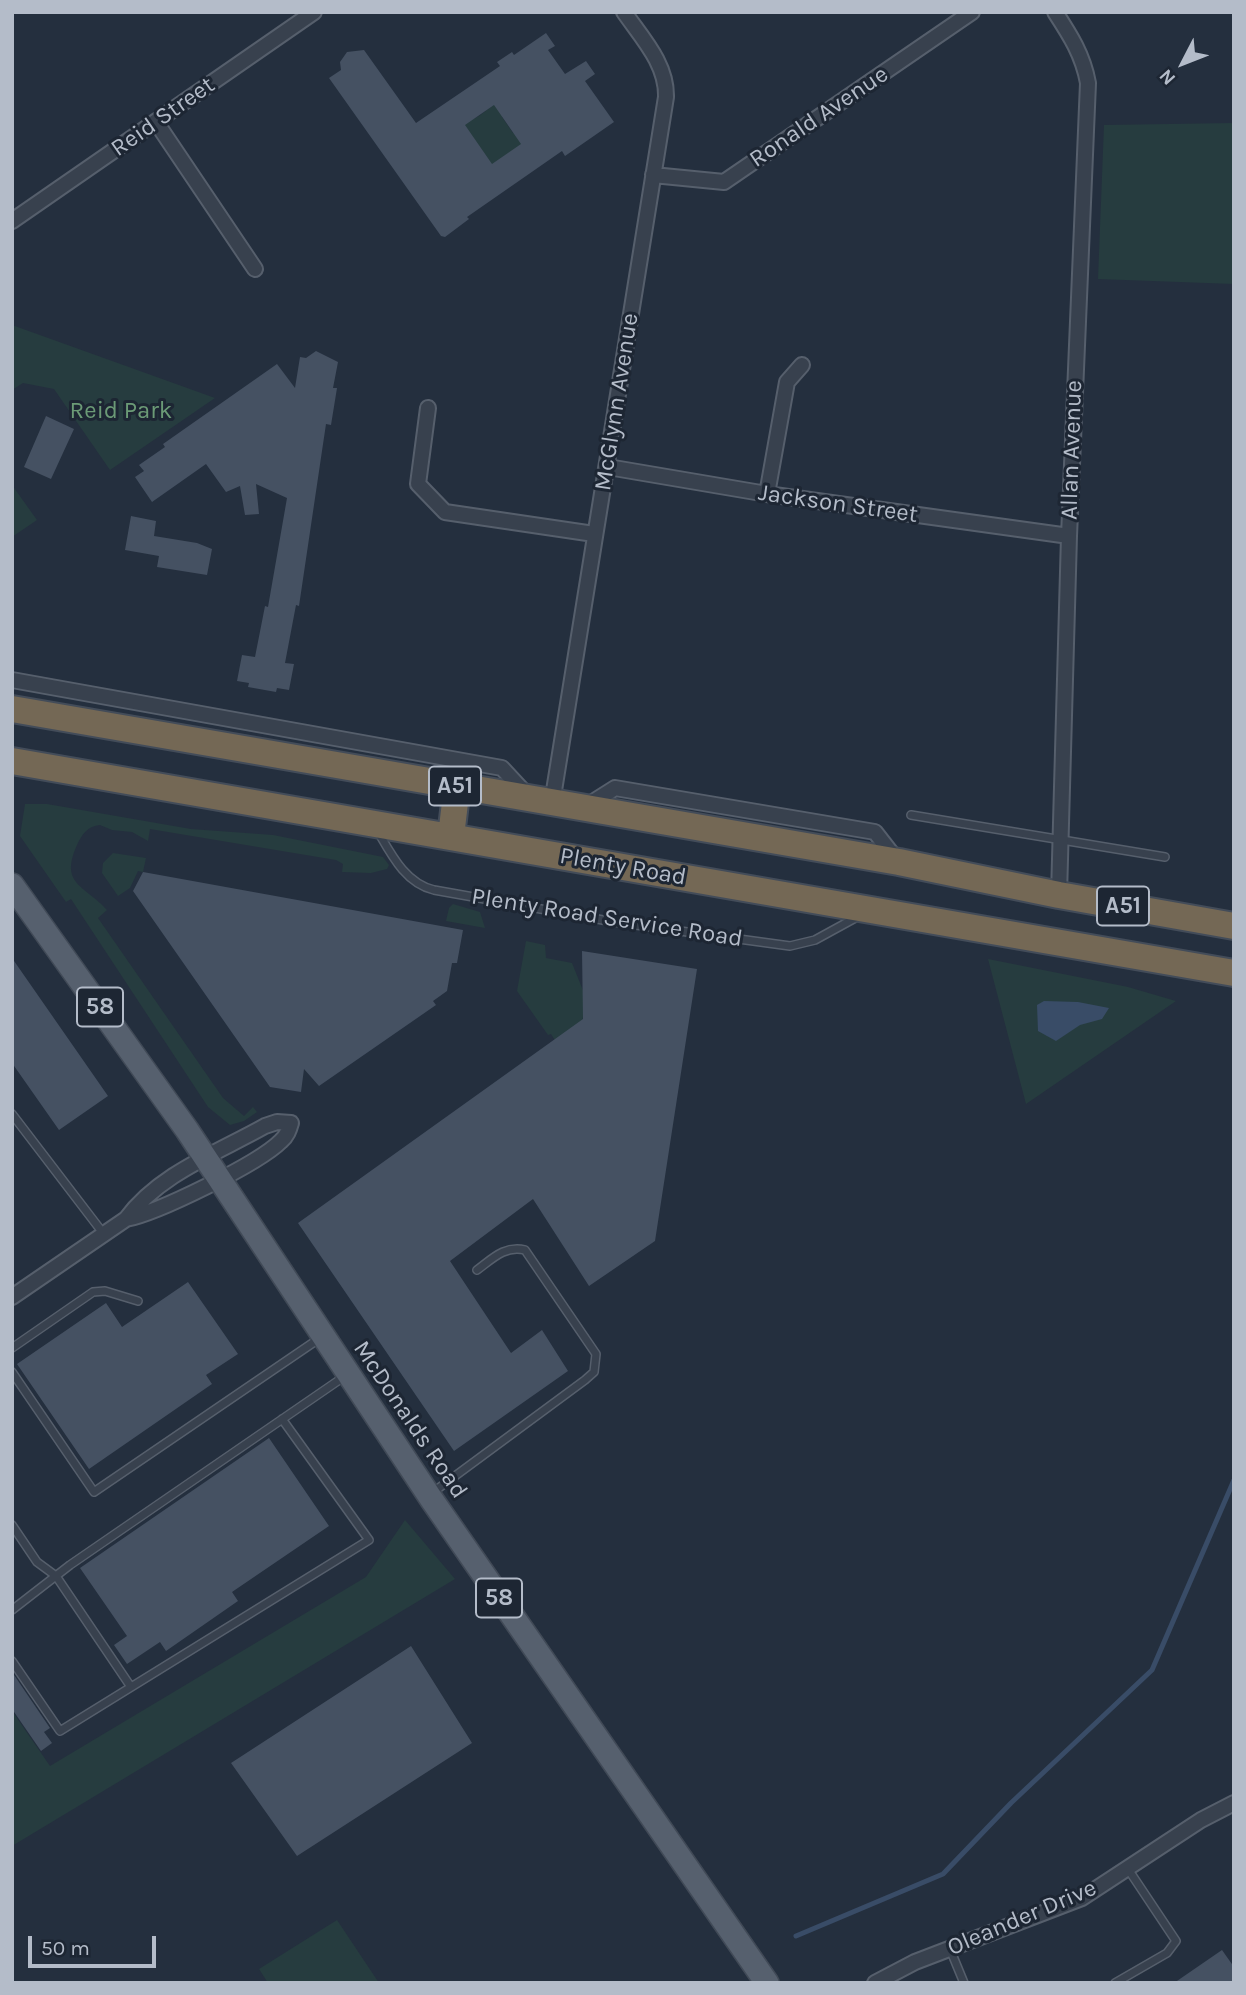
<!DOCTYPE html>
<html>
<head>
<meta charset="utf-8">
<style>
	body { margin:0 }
	#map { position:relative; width:1246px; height:1995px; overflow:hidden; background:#242f3e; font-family:Karla,sans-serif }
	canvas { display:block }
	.frame { position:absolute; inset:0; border:14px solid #b4bcc9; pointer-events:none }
	.north { position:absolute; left:1148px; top:28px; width:70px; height:70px; -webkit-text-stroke:5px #1d2633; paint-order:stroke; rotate:228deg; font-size:19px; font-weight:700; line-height:28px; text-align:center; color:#b4bcc9 }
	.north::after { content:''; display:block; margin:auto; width:24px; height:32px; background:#b4bcc9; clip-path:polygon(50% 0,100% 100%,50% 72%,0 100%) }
	.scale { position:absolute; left:28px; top:1936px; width:128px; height:32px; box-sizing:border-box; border:4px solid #b4bcc9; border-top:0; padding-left:9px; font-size:21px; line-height:24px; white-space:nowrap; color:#b4bcc9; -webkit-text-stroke:5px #1d2633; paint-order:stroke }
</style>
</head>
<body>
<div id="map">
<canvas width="1246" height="1995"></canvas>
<div class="frame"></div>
<div class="north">N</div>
<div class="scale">50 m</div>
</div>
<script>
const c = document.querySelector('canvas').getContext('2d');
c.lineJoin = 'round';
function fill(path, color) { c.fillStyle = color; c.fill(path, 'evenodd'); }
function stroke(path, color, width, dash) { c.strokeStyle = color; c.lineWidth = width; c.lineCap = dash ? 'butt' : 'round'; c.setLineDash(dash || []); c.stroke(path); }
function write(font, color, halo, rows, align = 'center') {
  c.font = font + ' Karla,sans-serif'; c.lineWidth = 6; c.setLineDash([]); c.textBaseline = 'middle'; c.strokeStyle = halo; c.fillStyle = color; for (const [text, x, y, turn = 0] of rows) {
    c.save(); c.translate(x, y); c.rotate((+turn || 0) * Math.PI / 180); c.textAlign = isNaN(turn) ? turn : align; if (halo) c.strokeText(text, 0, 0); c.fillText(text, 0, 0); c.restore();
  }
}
fill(new Path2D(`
	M521,84L502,117L513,133L549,127L491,167L461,125L479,116Z
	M1234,123V284L1098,279L1104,125Z
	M12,325L215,398L110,470L54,389L23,383L12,390Z
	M12,485L37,520L12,537Z
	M25,804H47L191,829L273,835L383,857L389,865L387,869L371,873L342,872L343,864L336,860L150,829L148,841L132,832L112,830L100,825C88,826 82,834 77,845C59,885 85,885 107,910L98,918L223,1098L244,1116L253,1107L257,1112L244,1121L230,1125L208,1107L71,899L66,902L20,836Z
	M113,853L146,858L143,872L138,871L130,888L118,896L102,873L103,863Z
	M453,904L480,912L485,928L446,921L449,908Z
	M526,941L545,945L546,958L572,963L586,998L582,1024L556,1042L551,1034L548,1035L517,991Z
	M988,959L1128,987L1176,1001L1026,1104Z
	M405,1520L455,1579L12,1846V1711L50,1766L366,1577Z
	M337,1920L379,1983H268L259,1969Z`), '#263c3f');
fill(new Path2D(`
	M1044,1001L1078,1002L1109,1008L1102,1019L1080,1025L1056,1041L1038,1031L1037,1005Z`), '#394c67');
stroke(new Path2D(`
	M796,1936L943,1874L1011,1803L1152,1670L1234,1480`), '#394c67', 5);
fill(new Path2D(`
	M546,33L555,46L548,50L565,74L586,61L595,74L585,81L614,122L565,156L562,151L467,217L469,219L445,237L441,236L329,78L341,70L340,62L347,52L364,50L416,123L500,66L497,62L512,52L514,55ZM494,105L521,144L492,164L465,125Z
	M316,351L338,362L333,388H337L331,425L326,424L299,606L296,605L285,663L294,664L289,690L277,688L276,692L248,687L249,683L237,681L242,655L255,657L265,606L268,607L287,498L256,484L259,514L245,515L240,486L226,492L206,464L152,502L135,477L144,471L139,465L165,447L163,444L277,364L295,388L300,357L306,358Z
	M46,416L74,429L51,479L24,467Z
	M131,516L156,521L154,536L197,543L212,549L207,575L157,567L159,556L125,550Z
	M143,872L463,930L457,963H452L447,991L433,1001L436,1005L319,1086L304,1069L301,1092L270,1087L133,891Z
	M582,951L697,969L655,1241L589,1286L533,1199L450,1261L511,1353L542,1330L568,1371L454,1451L298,1223L583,1019Z
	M12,958L108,1096L59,1130L12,1063Z
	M188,1282L238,1354L206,1375L212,1384L89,1469L17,1364L106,1303L122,1327Z
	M269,1438L329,1526L232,1592L238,1601L166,1651L160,1642L127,1664L114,1645L127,1636L80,1568Z
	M411,1646L472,1743L297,1856L231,1763Z
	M12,1672L50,1728L44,1732L52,1743L41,1751L12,1709Z
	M1222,1950L1234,1967V1983H1174Z`), '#455162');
const lane = new Path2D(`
	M911,815L1165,857
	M377,830C391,854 405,883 434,890L614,922L790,946L815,940L857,917
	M12,1114L103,1233
	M12,1348L93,1292L105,1291L138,1301
	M12,1372L94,1492L320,1338
	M432,1493L585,1380L594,1372L596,1354L525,1250C505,1245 492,1259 477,1270
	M12,1525L37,1562L56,1576L131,1687
	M12,1610L70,1565L345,1376
	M12,1661L60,1731L369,1540L282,1419
	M950,1949L964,1983
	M1115,1983L1167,1953L1176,1941L1128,1869`);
const street = new Path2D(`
	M1055,12C1070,35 1083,55 1088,83L1069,536L1059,895
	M156,122L255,269
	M653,175L724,182L972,12
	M12,221L314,12
	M428,408L418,484L445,512L594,534
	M608,467L767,494L1069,536
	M767,494L787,382L802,365
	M12,680L502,768L527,795
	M552,803L666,97C667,64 642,38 624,12
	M585,807L615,788L875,832L896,859
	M12,1297L126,1219C157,1213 258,1164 281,1141C287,1136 289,1130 291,1123L277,1122L265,1126C217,1153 159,1174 126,1219
	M875,1983L915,1962L1082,1898L1201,1820L1234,1803`);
const primary = new Path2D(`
	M12,885L187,1130L432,1500L767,1983`);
const highway = new Path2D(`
	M12,709L899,862L1059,895L1234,926
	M12,761L1234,973
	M451,836L457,786`);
stroke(lane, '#565f6c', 10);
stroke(street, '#565f6c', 18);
stroke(primary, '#414a57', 26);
stroke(highway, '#434c59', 30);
stroke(lane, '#38414e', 7);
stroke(street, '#38414e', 14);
stroke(primary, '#56606e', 23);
stroke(highway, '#746855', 26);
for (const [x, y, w] of [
	[455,786,52],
	[1123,906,52],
	[100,1007,46],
	[499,1598,46]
]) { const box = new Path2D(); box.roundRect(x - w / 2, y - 19.5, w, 39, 5); c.fillStyle = '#1d2633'; c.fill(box); stroke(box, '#b4bcc9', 2); }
write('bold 23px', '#b4bcc9', null, [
	["A51",455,786],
	["A51",1123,906],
	["58",100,1007],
	["58",499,1598]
]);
write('24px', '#b4bcc9', '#1d2633', [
	["Reid Street",163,117,-35],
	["Ronald Avenue",819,117,-34],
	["McGlynn Avenue",617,402,-81],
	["Allan Avenue",1072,450,-88],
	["Jackson Street",838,504,8],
	["Plenty Road",623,867,10],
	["Plenty Road Service Road",607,918,9],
	["McDonalds Road",410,1420,56],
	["Oleander Drive",1022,1918,-23]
]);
write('24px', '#6b9a76', '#1d2633', [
	["Reid Park",121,411]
]);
</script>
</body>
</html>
